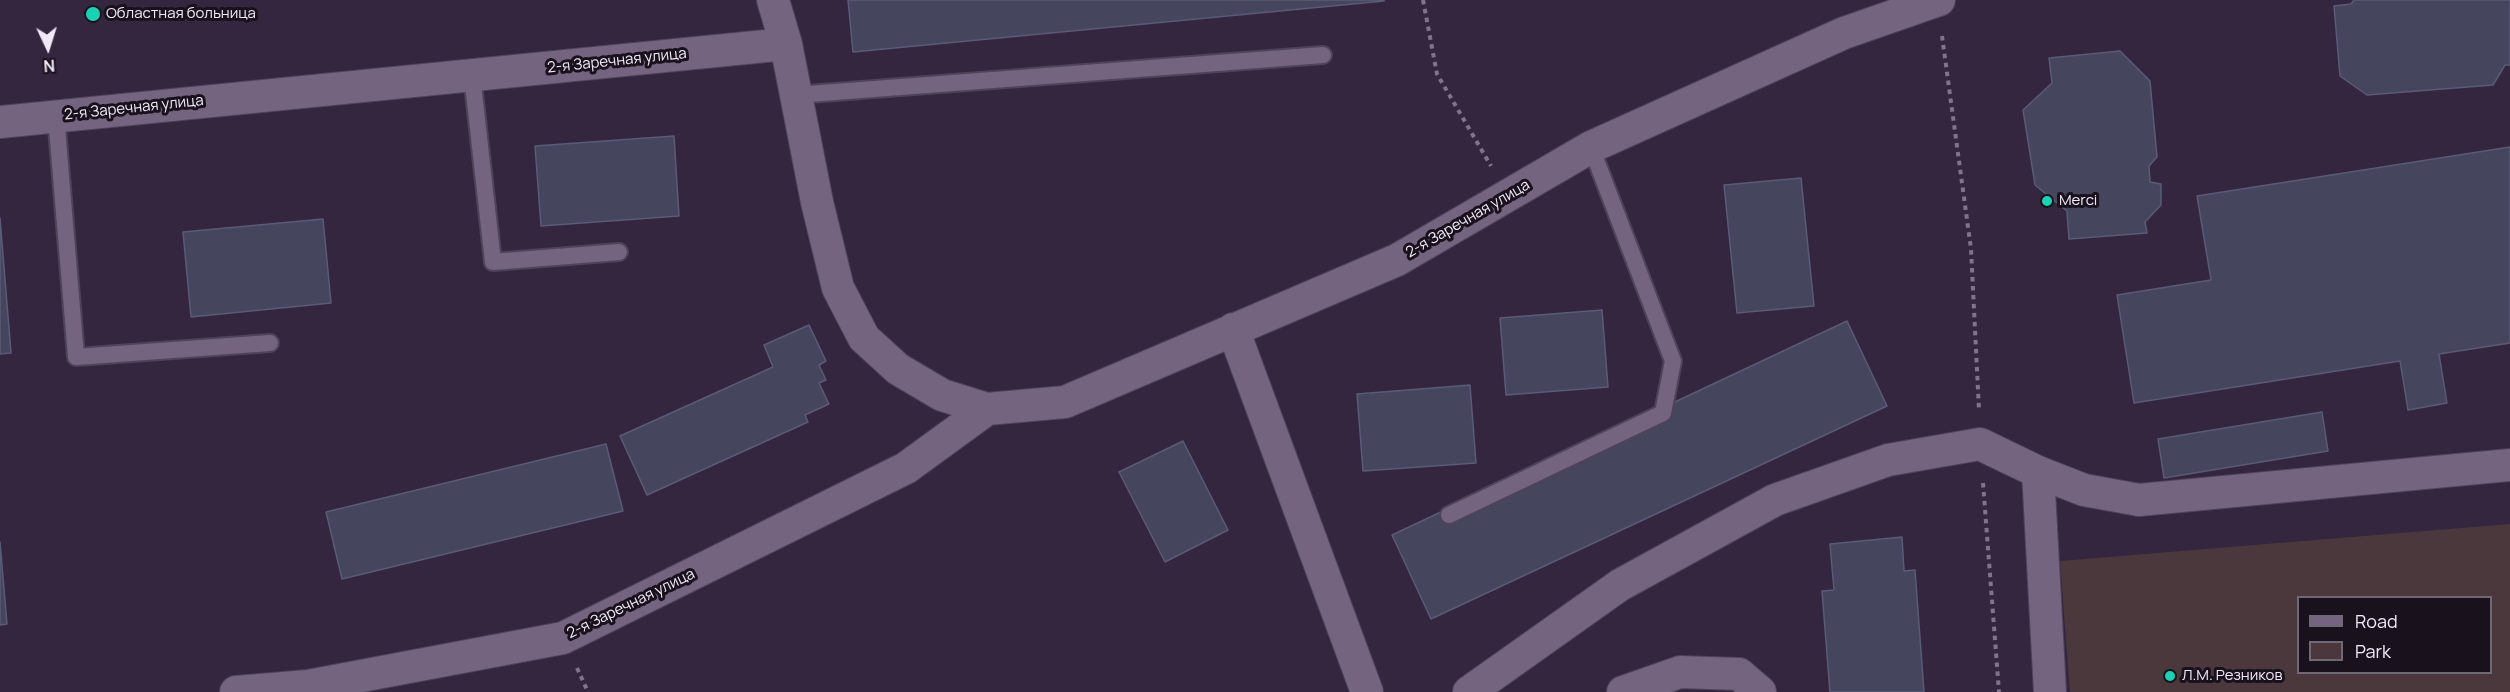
<!DOCTYPE html>
<html>
<head>
<meta charset="utf-8">
<style>
	body { margin:0 }
	#map { position:relative; width:2510px; height:692px; overflow:hidden; background:#34263f; font-family:Manrope,sans-serif }
	canvas { display:block }
	.legend { position:absolute; left:2297px; top:596px; width:195px; height:78px; box-sizing:border-box; background:#19121d; border:2px solid #6f6875; margin:0; padding:8px 10px; list-style:none; font-size:18px; color:#f1e9f9 }
	.legend li { display:flex; align-items:center; gap:12px; height:30px }
	.legend b { width:30px; border:2px solid #6f6875 }
	.north { position:absolute; left:18px; top:18px; width:60px; height:60px; -webkit-text-stroke:4px #19121d; paint-order:stroke; rotate:176deg; font-size:16px; font-weight:700; line-height:24px; text-align:center; color:#f1e9f9 }
	.north::after { content:''; display:block; margin:auto; width:21px; height:27px; background:#f1e9f9; clip-path:polygon(50% 0,100% 100%,50% 72%,0 100%) }
</style>
</head>
<body>
<div id="map">
<canvas width="2510" height="692"></canvas>
<ul class="legend">
<li><b style="height:8px;background:#746480"></b>Road</li>
<li><b style="height:16px;background:#4b383c"></b>Park</li>
</ul>
<div class="north">N</div>
</div>
<script>
const c = document.querySelector('canvas').getContext('2d');
c.lineJoin = 'round';
function fill(path, color) { c.fillStyle = color; c.fill(path, 'evenodd'); }
function stroke(path, color, width, dash) { c.strokeStyle = color; c.lineWidth = width; c.lineCap = dash ? 'butt' : 'round'; c.setLineDash(dash || []); c.stroke(path); }
function write(font, color, halo, rows, align = 'center') {
  c.font = font + ' Manrope,sans-serif'; c.lineWidth = 6; c.setLineDash([]); c.textBaseline = 'middle'; c.strokeStyle = halo; c.fillStyle = color; for (const [text, x, y, turn = 0] of rows) {
    c.save(); c.translate(x, y); c.rotate((+turn || 0) * Math.PI / 180); c.textAlign = isNaN(turn) ? turn : align; if (halo) c.strokeText(text, 0, 0); c.fillText(text, 0, 0); c.restore();
  }
}
fill(new Path2D(`
	M2510,524V692H2070L2060,561ZM2298,598H2490V672H2298Z`), '#4b383c');
const building = new Path2D(`
	M848,0H1384V1L853,52Z
	M2354,0H2510V65H2505L2493,85L2367,95L2340,76L2334,6L2351,4Z
	M2120,51L2150,81L2157,157L2149,166L2150,182L2161,184V205L2145,222L2147,233L2069,239L2067,211L2035,185L2023,110L2052,83L2049,58Z
	M674,136L679,216L541,226L535,146Z
	M2510,147V343L2439,354L2447,403L2408,410L2400,361L2134,403L2117,295L2211,280L2197,196Z
	M1801,178L1814,306L1737,313L1724,185Z
	M0,218L11,353L0,354Z
	M323,219L331,303L191,317L183,232Z
	M1602,310L1608,387L1506,395L1500,318Z
	M1847,321L1887,406L1431,619L1392,535Z
	M809,325L826,361L819,365L826,380L819,383L829,404L805,415L808,422L647,495L620,436L773,367L764,345Z
	M1470,385L1476,463L1363,471L1357,394Z
	M2322,412L2328,451L2164,478L2158,439Z
	M1183,441L1228,530L1165,562L1119,472Z
	M606,444L623,511L342,579L326,512Z
	M1902,537L1904,571L1915,570L1924,692H1830L1822,591L1834,590L1830,544Z
	M0,542L7,624L0,625Z`);
fill(building, '#45455e');
stroke(building, '#5a5b78', 1.5);
const lane = new Path2D(`
	M472,75L493,262L619,252
	M795,95L1323,55
	M56,116L76,357L270,343
	M1449,515L1663,413L1673,361L1591,147`);
const street = new Path2D(`
	M773,0L786,44L817,202L838,288L864,338L898,369L942,395L987,409L1065,402L1397,260L1591,147L1844,33L1939,0
	M0,122L786,44
	M1233,329L1367,692
	M2038,472L2050,692
	M236,692L308,686L563,638L906,468L987,409
	M1469,692L1620,585L1775,500L1888,460L1980,444L2038,472L2084,490L2139,500L2510,465
	M1623,692L1680,672L1739,674L1760,692`);
stroke(lane, '#4f4358', 20);
stroke(street, '#4f4358', 34);
stroke(new Path2D(`
	M1423,0L1437,74L1491,166
	M1942,36L1971,249L1979,410
	M1983,483L1999,692
	M577,668L588,692`), '#7f7489', 4, [4.5, 4.5]);
stroke(lane, '#746480', 16);
stroke(street, '#746480', 32);
for (const [x, y, r, color] of [
	[93,14,8,"#13d5b3"],
	[2047,201,6,"#13d5b3"],
	[2170,676,6,"#13d5b3"]
]) { const dot = new Path2D(); dot.arc(x, y, r, 0, 2 * Math.PI); c.fillStyle = color; c.fill(dot); stroke(dot, '#19121d', 2); }
write('15px', '#f1e9f9', '#19121d', [
	["Областная больница",106,14],
	["Merci",2059,201],
	["Л.М. Резников",2182,676]
], 'left');
write('15px', '#f1e9f9', '#19121d', [
	["2-я Заречная улица",617,61,-6],
	["2-я Заречная улица",134,108,-6],
	["2-я Заречная улица",1468,219,-30],
	["2-я Заречная улица",631,604,-26]
]);
</script>
</body>
</html>
